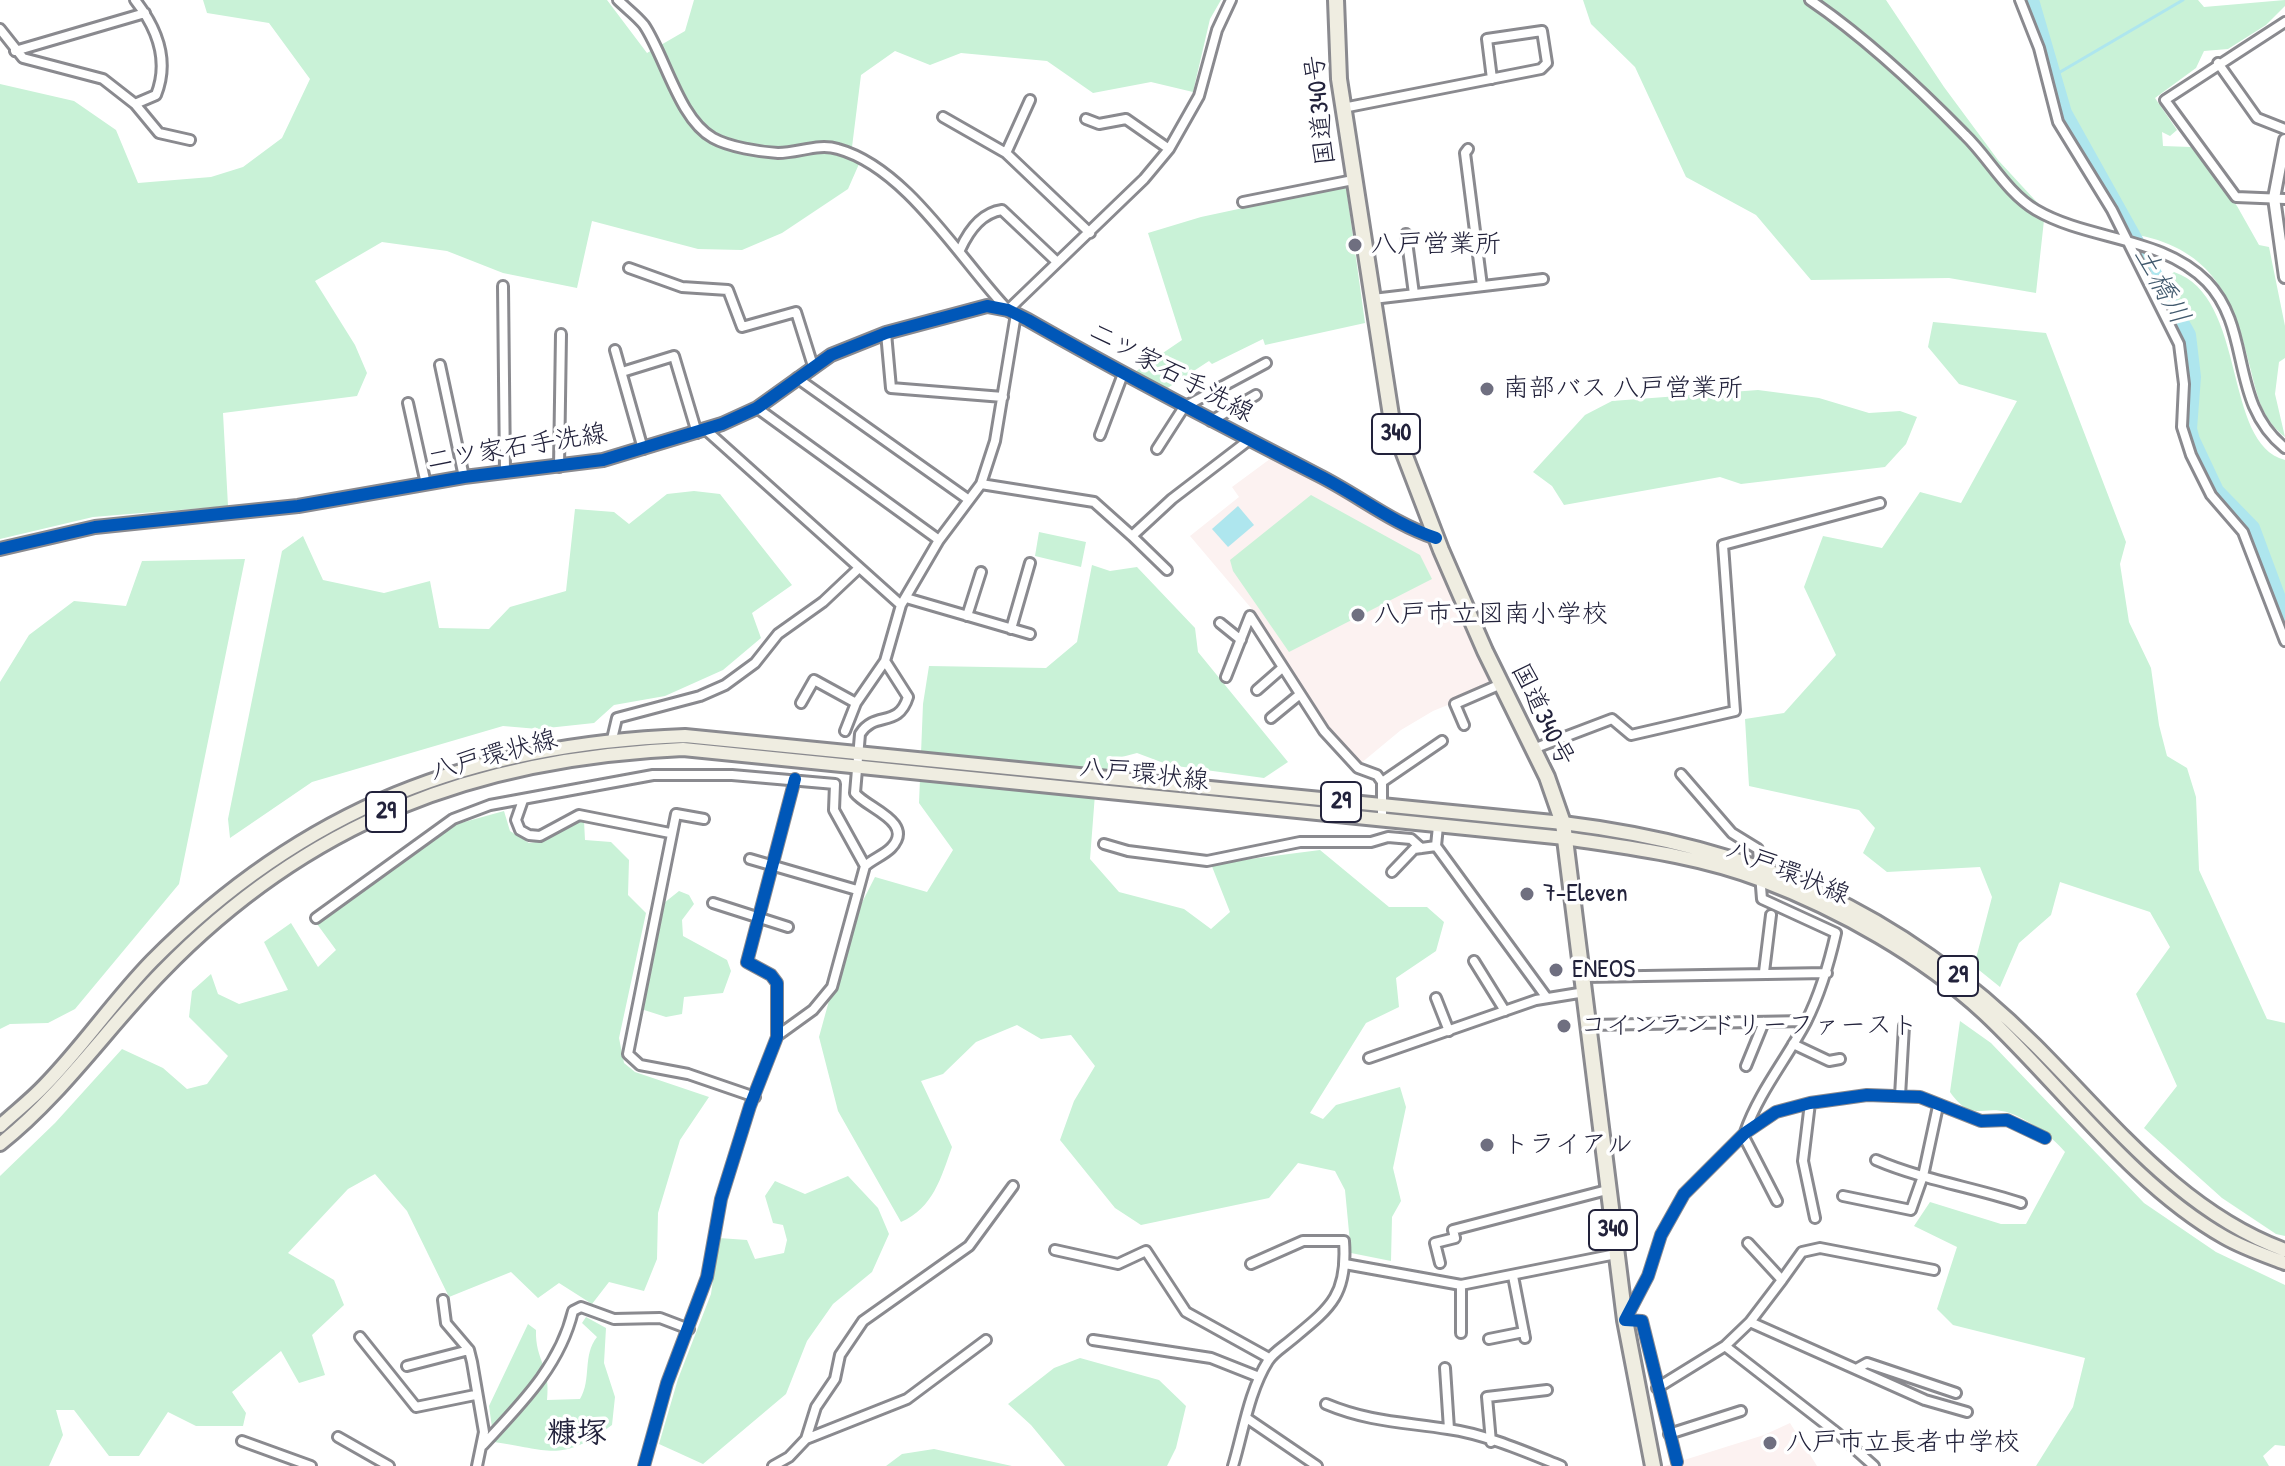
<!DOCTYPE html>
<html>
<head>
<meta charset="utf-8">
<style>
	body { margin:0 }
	canvas { display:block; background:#fff }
</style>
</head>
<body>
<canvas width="2285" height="1466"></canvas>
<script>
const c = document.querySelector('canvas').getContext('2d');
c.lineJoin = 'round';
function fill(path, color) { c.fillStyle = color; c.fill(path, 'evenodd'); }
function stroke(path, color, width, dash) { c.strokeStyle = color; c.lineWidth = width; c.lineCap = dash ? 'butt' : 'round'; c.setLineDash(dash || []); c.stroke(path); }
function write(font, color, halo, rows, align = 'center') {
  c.font = font + ' "Patrick Hand","Klee One",sans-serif'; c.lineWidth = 7; c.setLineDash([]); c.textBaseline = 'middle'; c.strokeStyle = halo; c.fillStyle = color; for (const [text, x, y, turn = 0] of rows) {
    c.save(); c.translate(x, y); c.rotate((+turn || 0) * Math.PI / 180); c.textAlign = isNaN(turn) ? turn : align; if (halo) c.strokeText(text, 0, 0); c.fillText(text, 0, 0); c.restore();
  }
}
fill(new Path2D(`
	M1274,456L1430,542L1494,686L1433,711L1401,730L1360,764L1310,707L1251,608L1190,536L1239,497L1232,487Z
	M1790,1423L1817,1466H1665L1764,1435Z`), '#fcf2f1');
fill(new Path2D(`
	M203,0H607L647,53L685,31L694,0H1221L1210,19L1193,92L1151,82L1093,93L1047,61L961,53L930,65L895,51L861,75L852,147L859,164L848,189L782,233L742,250L698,249L592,221L577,288L503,273L447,251L382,242L315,281L355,345L367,373L357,396L223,413L228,506L93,517L0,539V84L74,101L116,130L138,183L211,177L243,167L282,138L310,79L269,23L207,13Z
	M1583,0H1886L1944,87L1998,160L2045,211L2036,293L1949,278L1811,280L1756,215L1686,177L1635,67L1591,24Z
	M2035,0H2198L2204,7L2285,0V6L2266,25L2228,49L2204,51L2196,68L2155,98L2177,130L2170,136L2162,132L2163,146L2191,147L2237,206L2259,245L2269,247L2285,326V358L2279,362L2275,394L2285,437C2261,418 2257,395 2250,367C2234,299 2213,250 2138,235L2067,112Z
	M1346,186L1365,323L1265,345L1263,339L1212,364L1209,361L1163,391L1132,374L1182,340L1148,233L1201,217Z
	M2174,272C2248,297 2222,444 2285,460V611L2255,527L2218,490L2191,430L2195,379L2190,333L2164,281Z
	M1933,322L2046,333L2126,542L2120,564L2129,622L2151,668L2159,725L2167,756L2187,768L2196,797L2199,870L2267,1019L2285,1023V1236L2276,1234L2222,1198L2144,1128L2177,1086L2136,994L2170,947L2150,912L2060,882L2051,915L2019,943L2000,987L1974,966L1992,897L1980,867L1887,872L1863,853L1875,828L1859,810L1749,786L1745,719L1784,713L1836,655L1804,587L1823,536L1882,548L1920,492L1961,503L2017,401L1959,384L1928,347Z
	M1758,390L1819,398L1869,413L1900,411L1917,417L1906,444L1885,467L1741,484L1720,477L1564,505L1552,486L1533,472L1585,415L1612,401Z
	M694,491L720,494L792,585L752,613L761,638L723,670L665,696L614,705L594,723L538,729L503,726L312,782L230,838L228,819L282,551L303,536L323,580L384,593L430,581L439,628L489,629L510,607L566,591L575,509L614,512L629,524L667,494Z
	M1311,495L1420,555L1432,579L1289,652L1233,571L1230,560Z
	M1039,532L1086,542L1081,567L1035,556Z
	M245,559L179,884L75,1009L48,1023L10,1024L0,1029V682L29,635L74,601L126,606L142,561Z
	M1092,565L1110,571L1137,567L1195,628L1198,652L1288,762L1264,778L1169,765L1137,753L1118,758L1096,781L1090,859L1119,892L1184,909L1211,929L1230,912L1211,864L1320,850L1389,907H1427L1444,922L1436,951L1396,978L1399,1007L1366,1023L1310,1113L1323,1119L1336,1105L1400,1087L1406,1107L1393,1168L1401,1201L1392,1217L1391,1261L1351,1253L1345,1190L1335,1171L1298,1163L1269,1198L1141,1225L1115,1208L1060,1140L1074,1101L1095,1066L1071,1035L1041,1039L1017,1025L976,1042L943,1074L921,1081L952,1147C941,1178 933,1208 901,1222L838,1111L819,1037L849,928L875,877L927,892L953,850L919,803L923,704L929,666L1046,668L1077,642Z
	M504,811L510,831L529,843L543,841L573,820L584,821L585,840L611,842L629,860L628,895L646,913L619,1038L624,1063L635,1072L709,1097L680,1140L658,1213L657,1259L644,1291L609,1282L592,1304L559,1283L538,1298L511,1272L449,1297L407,1211L375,1174L348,1189L288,1253L334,1280L344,1305L312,1335L325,1375L299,1383L281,1351L232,1392L246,1413L243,1426H196L168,1412L139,1456H109L74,1410H56L63,1435L49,1466H0V1176L55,1123L122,1049L163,1068L187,1089L207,1084L228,1056L189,1017L192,991L211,974L218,994L239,1004L288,990L264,942L291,923L318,967L336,950L317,924L457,824Z
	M679,891L689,895L694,904L682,920L683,936L727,960L731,971L723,993L684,997L682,1014L666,1017L641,1009L664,903Z
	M1960,1021L1991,1043L2144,1203L2216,1252L2285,1285V1446L2275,1445L2263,1456L2269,1466H2036L2073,1407L2085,1358L1953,1325L1937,1309L1957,1247L1914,1226L1930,1202L2001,1224H2026L2065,1152C2052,1136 2028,1119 2007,1112C1981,1105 1972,1123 1950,1092Z
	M848,1176L878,1208L889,1234L872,1272L833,1304L807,1341L786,1394L703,1464L659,1444L678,1379L711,1294L719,1238L747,1240L755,1259L784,1253L787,1240L783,1225L773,1223L765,1196L775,1181L805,1194Z
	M586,1317L606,1328L604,1363L615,1397L612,1425C561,1463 551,1450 494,1442L489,1406L528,1324L536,1330C535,1361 551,1366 547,1400L580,1399C592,1379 582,1356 597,1337L582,1323Z
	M1080,1358L1159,1380L1186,1406L1176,1448L1167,1466H1065L1031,1425L1008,1404L1054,1368Z
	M934,1449L1012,1466H886L902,1454Z`), '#c9f2d7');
fill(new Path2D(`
	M1238,506L1254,525L1228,547L1212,529Z`), '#aee6ee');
stroke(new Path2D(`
	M2055,75L2183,0`), '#aee6ee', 3);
stroke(new Path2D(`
	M2031,0L2064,113L2188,335L2193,377L2189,429L2192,440L2216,491L2252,528L2285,617`), '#aee6ee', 16);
const minor = new Path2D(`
	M618,0C626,8 637,16 644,25C665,56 679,119 713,138C729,147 760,152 778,153C799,153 818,143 838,149C907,168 961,261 1008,310L1144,179L1169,149L1199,96L1217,30L1231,0
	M1810,0C1866,38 1917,86 1965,135C1989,158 2006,192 2036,210C2089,241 2162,236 2207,282C2253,330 2228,402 2285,448
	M2020,0L2039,48L2058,122L2112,210L2179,344L2184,384L2182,427L2191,455L2211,495L2243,532L2285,641
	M2285,22L2165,100L2236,197L2285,199
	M0,29L23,58L103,79L135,104L156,95C170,60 157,28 135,0
	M15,51L145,13
	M2218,63L2257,118L2285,129
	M135,104L159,133L190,140
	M1343,108L1541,69L1547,63L1542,31L1487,39L1492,79
	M943,117L1006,153L1090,233
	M1086,119L1099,124L1126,119L1169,149
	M1468,149L1465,153L1482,286
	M1006,153L1030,100
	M1243,202L1353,180
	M1406,234L1414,294
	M960,250C968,232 981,213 1002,210L1057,262
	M629,268L682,287L728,290L742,327L796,312L813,366
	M503,286L505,472
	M1373,299L1543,279
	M886,333L891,388L1003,397
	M615,350L643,449
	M440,365L464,477
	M622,372L674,356L697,433
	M797,378L969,500
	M408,403L426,484
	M757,408L939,540
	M1211,421L1256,395
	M706,430L901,605
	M1100,435L1123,374
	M1157,449L1184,407L1266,363
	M559,467L561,334
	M981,484L1094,502L1132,536L1172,499L1249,440
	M1132,536L1167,570
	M906,598L1030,634
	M967,616L981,572
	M1220,623L1241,640
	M1011,629L1030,563
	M1226,677L1250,616L1324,731L1358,768L1377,775L1382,782V821
	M1257,690L1281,669
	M801,703L814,680L856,703
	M1271,718L1299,695
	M1464,725L1455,704L1501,684
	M845,731L856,703L885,661L901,605L939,540L981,484L995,441L1016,314
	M612,739L617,718L700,696L725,685L755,663L778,634L823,602L859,568
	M1533,749L1612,719L1631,735L1735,711L1723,545L1880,503
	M1681,774L1732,833L1758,849L1762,899L1836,933C1829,964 1820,994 1806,1022C1786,1060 1759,1092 1745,1132
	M1382,782L1442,741
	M523,800L516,820L520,830L529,835L540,836L579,815L670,833
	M704,819L676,814L628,1054L640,1065L688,1074L755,1097
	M1438,826L1436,846L1547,998
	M1104,844L1128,851L1207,861L1300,842H1371L1388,837L1411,839L1421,848
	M750,859L857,890
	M1392,872L1414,849L1436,846
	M713,903L788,927
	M316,918L453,819L490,805L653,775H732L835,784L834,810L865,866
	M1474,961L1505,1011
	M1764,972L1771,915
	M1584,977L1827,973
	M1436,998L1449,1031
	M1590,1025L1806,1021
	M777,1036L813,1010L832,987L865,866C873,859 884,855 891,848C916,822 866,808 855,793L860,734C875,710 898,729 908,697L885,661
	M1793,1044L1829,1061L1840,1059
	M1369,1058L1536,1000L1585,992
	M1746,1066L1764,1022
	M1900,1096L1904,1026
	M1810,1103L1803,1161L1815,1218
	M1743,1135L1777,1201
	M1876,1160C1923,1180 1972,1187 2021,1203
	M1843,1196L1911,1210L1923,1176L1938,1106
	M1748,1243L1782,1280L1750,1322L1725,1346L1837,1433L1874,1466
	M1055,1250L1118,1264L1146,1251L1186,1312L1269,1358
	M1440,1263L1435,1243L1455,1238L1453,1230L1607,1190
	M1345,1264L1461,1285L1616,1254
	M1513,1276L1525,1338
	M1782,1280L1802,1252L1820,1248L1934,1270
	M1461,1285V1333
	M443,1300L446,1323L469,1350L472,1362L484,1432L477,1466
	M1750,1322L1925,1400L1967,1412
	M360,1337L416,1407L475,1395
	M1489,1339L1524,1332
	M1093,1340L1211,1358L1259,1377
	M407,1366L469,1350
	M1445,1368L1449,1429
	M1858,1368L1867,1363L1956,1393
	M1657,1388L1725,1346
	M1326,1404C1369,1422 1403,1422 1448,1429C1485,1434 1526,1452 1561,1466
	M1248,1419L1317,1466
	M1669,1434L1741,1411
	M338,1437L389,1466
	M806,1439L907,1399L986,1340
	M242,1441L311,1466
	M1491,1442L1487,1397L1547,1390
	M483,1445C520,1405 560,1366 573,1311L581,1307L614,1319L660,1318L689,1329
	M1677,1462L1642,1321L1625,1320L1648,1276L1661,1235L1684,1194L1745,1133L1776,1112L1810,1103L1867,1095L1920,1097L1981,1121L2007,1120L2045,1138
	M644,1466L667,1383L707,1277L721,1199L750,1106L777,1037V983L771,975L747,962L795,779
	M773,1466L789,1457L806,1439L816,1407L835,1379L840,1355L863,1321L969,1246L1013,1186
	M1233,1466C1243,1433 1249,1391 1268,1361C1273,1353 1283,1347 1290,1341C1330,1308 1348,1296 1344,1241H1303L1251,1264`);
const tertiary = new Path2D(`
	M2285,140L2274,198L2285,277
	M0,549L95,527L298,506L464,477L603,460L722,424L757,408L831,355L886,333L987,306L1008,310L1028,320C1124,375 1221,425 1318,475C1358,495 1393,524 1436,538`);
const primary = new Path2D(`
	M0,1126C15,1112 31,1100 45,1085C83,1046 114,1000 152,961C304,808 472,744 685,736L1563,823C1751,846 1899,909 2035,1045C2111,1121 2181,1212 2285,1250
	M0,1144C62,1095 107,1028 162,972C308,821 476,758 683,749L1565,838C1631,848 1699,856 1761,880C1840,910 1922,956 1984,1013C2061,1085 2132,1185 2224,1237C2243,1248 2264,1255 2285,1263`);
const trunk = new Path2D(`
	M1336,0L1339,79L1392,422L1441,550L1485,651L1547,777L1563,823L1625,1320L1653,1466`);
stroke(minor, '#8a8a8f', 14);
stroke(tertiary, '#8a8a8f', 16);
stroke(primary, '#8a8a8f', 18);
stroke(trunk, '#8a8a8f', 20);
stroke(minor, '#fff', 8);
stroke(tertiary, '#fff', 10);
stroke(primary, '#efede1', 12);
stroke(trunk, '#efede1', 14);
stroke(new Path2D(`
	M0,549L95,527L298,506L464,477L603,460L722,424L757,408L831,355L886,333L987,306L1008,310L1028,320C1124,375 1221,425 1318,475C1358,495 1393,524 1436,538
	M1677,1462L1642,1321L1625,1320L1648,1276L1661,1235L1684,1194L1745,1133L1776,1112L1810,1103L1867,1095L1920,1097L1981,1121L2007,1120L2045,1138
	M644,1466L667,1383L707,1277L721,1199L750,1106L777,1037V983L771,975L747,962L795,779`), '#0057b8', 12);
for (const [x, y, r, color] of [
	[1355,245,8,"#6f6f80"],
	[1487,389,8,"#6f6f80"],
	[1358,615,8,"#6f6f80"],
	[1527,894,8,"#6f6f80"],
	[1556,970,8,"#6f6f80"],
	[1564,1026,8,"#6f6f80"],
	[1487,1145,8,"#6f6f80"],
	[1770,1443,8,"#6f6f80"]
]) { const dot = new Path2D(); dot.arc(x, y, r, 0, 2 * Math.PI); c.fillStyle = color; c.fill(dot); stroke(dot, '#fff', 3); }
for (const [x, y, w] of [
	[1396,434,48],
	[1341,802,40],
	[386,812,40],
	[1958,976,40],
	[1613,1230,48]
]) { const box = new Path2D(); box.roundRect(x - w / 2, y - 20, w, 40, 6); c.fillStyle = '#fff'; c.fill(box); stroke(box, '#22223b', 2); }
write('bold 24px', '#22223b', null, [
	["340",1396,434],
	["29",1341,802],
	["29",386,812],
	["29",1958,976],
	["340",1613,1230]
]);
write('26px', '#22223b', '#fff', [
	["国道340号",1321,110,-96],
	["二ツ家石手洗線",1171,373,28],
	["二ツ家石手洗線",517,448,-9],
	["国道340号",1542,715,64],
	["八戸環状線",494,756,-15],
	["八戸環状線",1144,775,6],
	["八戸環状線",1788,873,22]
]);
write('26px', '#22223b', '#fff', [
	["八戸営業所",1371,245],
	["南部バス 八戸営業所",1503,389],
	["八戸市立図南小学校",1374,615],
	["7-Eleven",1543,894],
	["ENEOS",1572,970],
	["コインランドリーファースト",1580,1026],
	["トライアル",1503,1145],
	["八戸市立長者中学校",1786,1443]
], 'left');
write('italic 28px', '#425a6e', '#fff', [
	["土橋川",2161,286,61]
]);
write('bold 30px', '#22223b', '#fff', [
	["糠塚",577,1434]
]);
</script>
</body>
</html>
